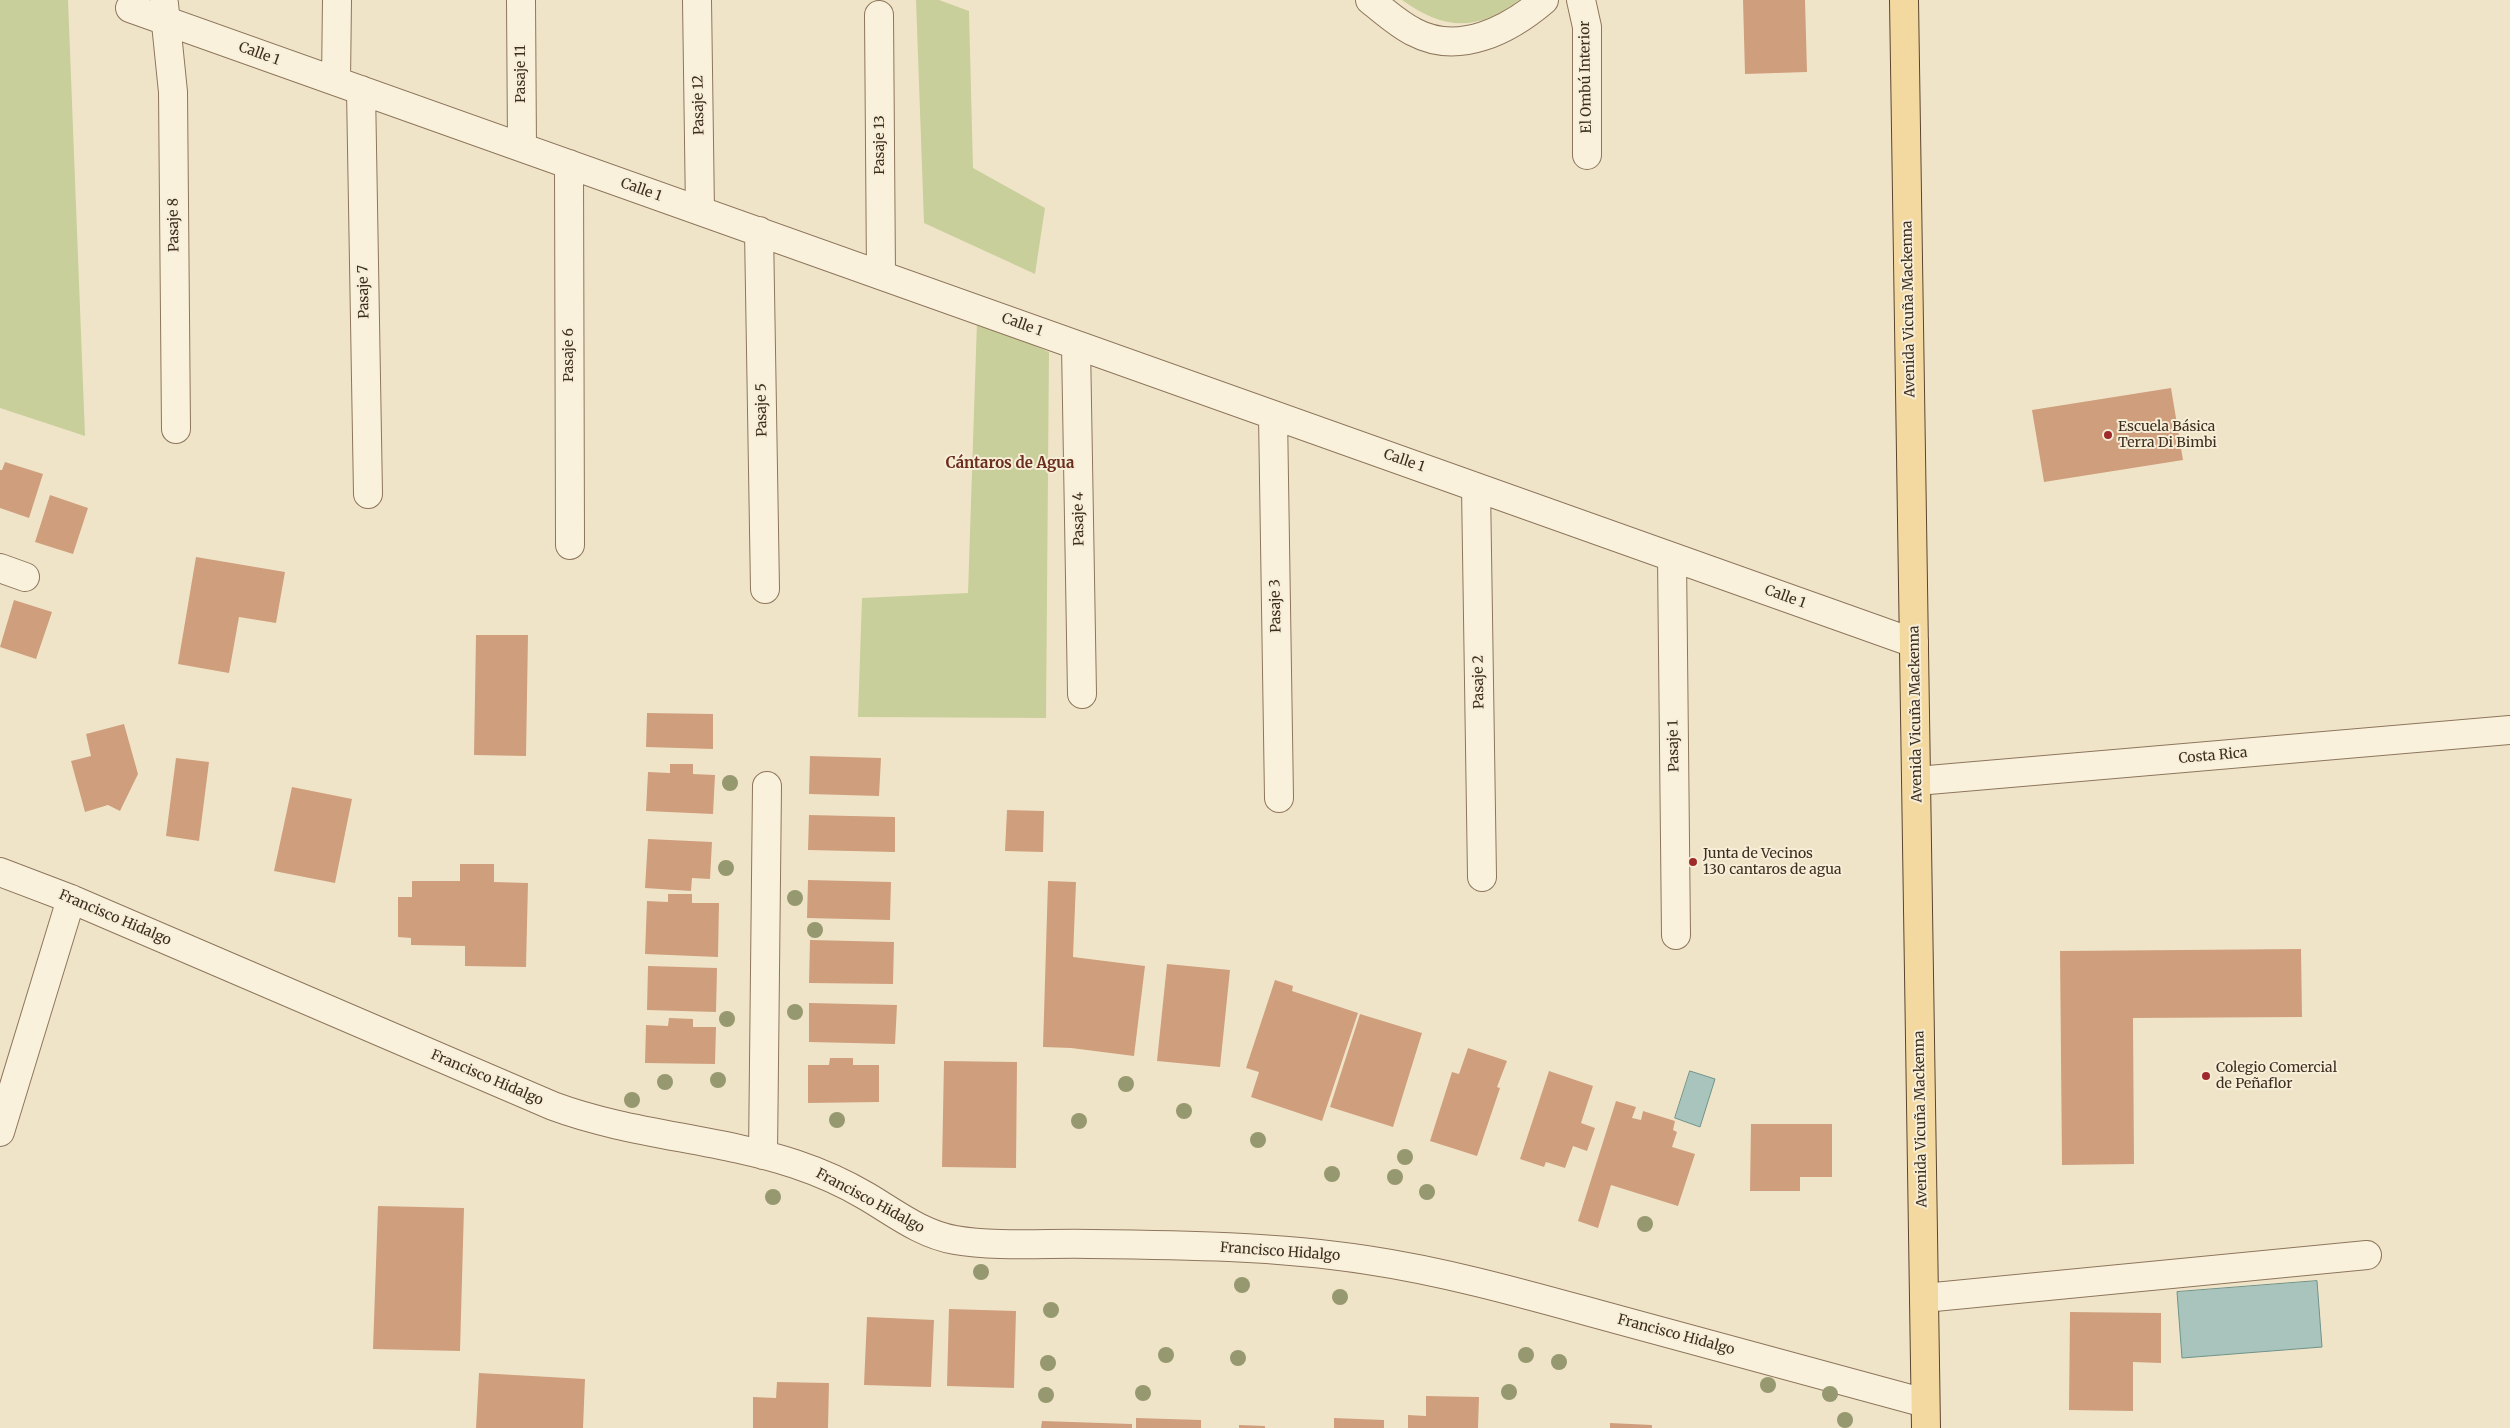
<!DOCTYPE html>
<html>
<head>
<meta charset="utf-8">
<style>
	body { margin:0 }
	canvas { display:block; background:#f0e4c8 }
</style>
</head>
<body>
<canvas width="2510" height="1428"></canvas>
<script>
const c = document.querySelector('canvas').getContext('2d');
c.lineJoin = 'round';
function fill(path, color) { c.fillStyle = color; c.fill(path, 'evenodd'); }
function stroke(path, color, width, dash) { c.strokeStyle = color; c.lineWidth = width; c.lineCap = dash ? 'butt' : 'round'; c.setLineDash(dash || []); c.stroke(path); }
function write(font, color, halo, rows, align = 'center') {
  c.font = font + ' Merriweather,serif'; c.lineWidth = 4; c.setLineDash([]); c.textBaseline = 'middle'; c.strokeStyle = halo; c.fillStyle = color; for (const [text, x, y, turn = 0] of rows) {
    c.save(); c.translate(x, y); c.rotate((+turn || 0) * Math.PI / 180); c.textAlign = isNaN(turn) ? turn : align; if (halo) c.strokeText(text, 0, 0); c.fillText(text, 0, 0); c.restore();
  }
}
fill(new Path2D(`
	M0,0H68L85,436L0,408Z
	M916,0H939L969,11L973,168L1045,208L1035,274L924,223Z
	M1402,0H1519C1478,32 1443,30 1402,0Z
	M977,321L1049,352L1046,718L858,717L862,598L968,593Z`), '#c9cf9b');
const water = new Path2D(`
	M1690,1071L1715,1079L1700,1127L1675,1118Z
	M2317,1281L2322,1347L2182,1358L2177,1292Z`);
fill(water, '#a9c4bc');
stroke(water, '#6f938a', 1);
fill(new Path2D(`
	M1743,0H1805L1807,72L1745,74Z
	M2171,388L2183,460L2044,482L2032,410Z
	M5,462L43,474L29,518L0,508V470H2Z
	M50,495L88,508L73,554L35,542Z
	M196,557L285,572L276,623L239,617L229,673L178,664Z
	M14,600L52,612L36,659L0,647Z
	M476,635H528L526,756L474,755Z
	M647,713L713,714V749L646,747Z
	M124,724L138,774L120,811L108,805L85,812L71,761L91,756L86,734Z
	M810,756L881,758L879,796L809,794Z
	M176,758L209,762L199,841L166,836Z
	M670,764H693V774L715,775L713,814L646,811L648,772L670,773Z
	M292,787L352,799L335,883L274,871Z
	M1007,810L1044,811L1043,852L1005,851Z
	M809,815L895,817V852L808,850Z
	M648,839L712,842L710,879L692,878L691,891L645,888Z
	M460,864H494V882L528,883L526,967L465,966V946L411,945V938L398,937V897H412V881H460Z
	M808,880L891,882L890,920L807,918Z
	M1048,881L1076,882L1073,957L1145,966L1134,1056L1071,1048L1043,1047Z
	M668,894H692V903H719L718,957L645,954L647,901L668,902Z
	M810,940L894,942L893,984L809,983Z
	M2301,949L2302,1017L2133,1018L2134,1164L2062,1165L2060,951Z
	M1167,964L1230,970L1220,1067L1157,1061Z
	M648,966L717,968L716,1012L647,1010Z
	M1275,980L1293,986L1292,991L1358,1013L1322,1121L1251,1097L1259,1072L1246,1068Z
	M809,1003L897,1005L895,1044L809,1042Z
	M1360,1014L1422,1033L1393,1127L1330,1107Z
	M669,1018L693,1019V1027H716L715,1064L645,1063L646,1025L668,1026Z
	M1468,1048L1507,1061L1497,1087L1500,1088L1477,1156L1430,1141L1452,1072L1459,1074Z
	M830,1058H853V1065H879V1102L808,1103V1065H829Z
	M944,1061L1017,1062L1016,1168L942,1167Z
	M1549,1071L1593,1086L1581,1123L1595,1128L1587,1151L1573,1146L1565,1168L1546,1162L1544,1167L1520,1159Z
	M1616,1101L1636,1107L1632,1118L1641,1120L1643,1111L1675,1121L1673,1130L1677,1132L1672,1147L1695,1154L1678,1206L1611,1185L1598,1228L1578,1221Z
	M1751,1124H1832V1177H1800V1191H1750Z
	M378,1206L464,1208L460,1351L373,1349Z
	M949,1309L1016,1311L1014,1388L947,1386Z
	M2070,1312L2161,1313V1363L2133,1362V1411L2069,1410Z
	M867,1317L934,1320L931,1387L864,1385Z
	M479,1373L585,1379L583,1428H476Z
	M777,1382L829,1383L828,1428H753V1397L776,1398Z
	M1426,1396L1479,1397L1478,1428H1408V1415L1426,1416Z
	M1136,1418L1201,1420V1428H1136Z
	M1334,1418L1384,1420V1428H1334Z
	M1042,1421L1132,1424V1428H1041Z
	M1610,1423L1652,1425V1428H1610Z
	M1239,1425L1265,1426V1428H1239Z`), '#cf9f7d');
const minor = new Path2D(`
	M521,0L522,147
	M697,0L700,211
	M1370,0C1384,11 1398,24 1414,32C1459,56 1509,30 1544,0
	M1581,0L1587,27V155
	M164,4L173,92L176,429
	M130,8L1914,643
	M879,15L881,275
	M336,81L337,0
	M361,90L368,494
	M569,164L570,545
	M759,231L765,589
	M1076,345L1082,694
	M1273,415L1279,798
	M1476,487L1482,877
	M1672,557L1676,935
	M0,568L25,577
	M1917,781L2510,730
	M0,872L71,899L553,1106C631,1135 716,1138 795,1164C819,1172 844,1183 866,1196C895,1213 921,1234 955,1240C995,1247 1049,1243 1090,1244C1182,1245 1276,1246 1367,1260C1454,1273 1538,1298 1623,1321C1724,1348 1825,1375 1925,1403
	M0,1132L71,899
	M763,1155L767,786
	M1924,1298L2367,1255`);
const primary = new Path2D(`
	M1904,0L1926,1428`);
stroke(minor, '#8d765c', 30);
stroke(primary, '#5b4430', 30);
stroke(minor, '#faf1dc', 28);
stroke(primary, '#f3d9a0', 28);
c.fillStyle = '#96986f';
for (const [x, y] of [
	[730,783],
	[726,868],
	[795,898],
	[815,930],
	[795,1012],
	[727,1019],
	[718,1080],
	[665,1082],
	[1126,1084],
	[632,1100],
	[1184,1111],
	[837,1120],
	[1079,1121],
	[1258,1140],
	[1405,1157],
	[1332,1174],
	[1395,1177],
	[1427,1192],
	[773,1197],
	[1645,1224],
	[981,1272],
	[1242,1285],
	[1340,1297],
	[1051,1310],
	[1166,1355],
	[1526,1355],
	[1238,1358],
	[1559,1362],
	[1048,1363],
	[1768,1385],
	[1509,1392],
	[1143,1393],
	[1830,1394],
	[1046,1395],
	[1845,1420]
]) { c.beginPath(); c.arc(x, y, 8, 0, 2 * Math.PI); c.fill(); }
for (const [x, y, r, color] of [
	[2108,435,5,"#9e2a2b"],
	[1693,862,5,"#9e2a2b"],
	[2206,1076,5,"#9e2a2b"]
]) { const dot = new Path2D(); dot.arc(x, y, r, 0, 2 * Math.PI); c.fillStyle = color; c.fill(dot); stroke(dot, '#f7eed8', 2); }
write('14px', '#3d2e20', '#f7eed8', [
	["Calle 1",259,54,20],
	["Pasaje 11",521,74,-90],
	["El Ombú Interior",1586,77,-91],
	["Pasaje 12",699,105,-91],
	["Pasaje 13",880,145,-90],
	["Calle 1",641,190,20],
	["Pasaje 8",174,225,-91],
	["Pasaje 7",364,292,-91],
	["Avenida Vicuña Mackenna",1909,309,-91],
	["Calle 1",1022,325,20],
	["Pasaje 6",569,355,-90],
	["Pasaje 5",762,410,-91],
	["Calle 1",1404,461,19],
	["Pasaje 4",1079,519,-91],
	["Calle 1",1785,597,20],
	["Pasaje 3",1276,606,-91],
	["Pasaje 2",1479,682,-91],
	["Avenida Vicuña Mackenna",1916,714,-91],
	["Pasaje 1",1674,746,-91],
	["Costa Rica",2213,756,-5],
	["Francisco Hidalgo",115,918,23],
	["Francisco Hidalgo",487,1078,23],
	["Avenida Vicuña Mackenna",1921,1119,-91],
	["Francisco Hidalgo",870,1201,28],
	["Francisco Hidalgo",1280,1252,4],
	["Francisco Hidalgo",1676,1335,15]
]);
write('14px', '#3d2e20', '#f7eed8', [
	["Escuela Básica",2118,427],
	["Terra Di Bimbi",2118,443],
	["Junta de Vecinos",1703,854],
	["130 cantaros de agua",1703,870],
	["Colegio Comercial",2216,1068],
	["de Peñaflor",2216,1084]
], 'left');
write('bold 15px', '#6b2e1e', '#f7eed8', [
	["Cántaros de Agua",1010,464]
]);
</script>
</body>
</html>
